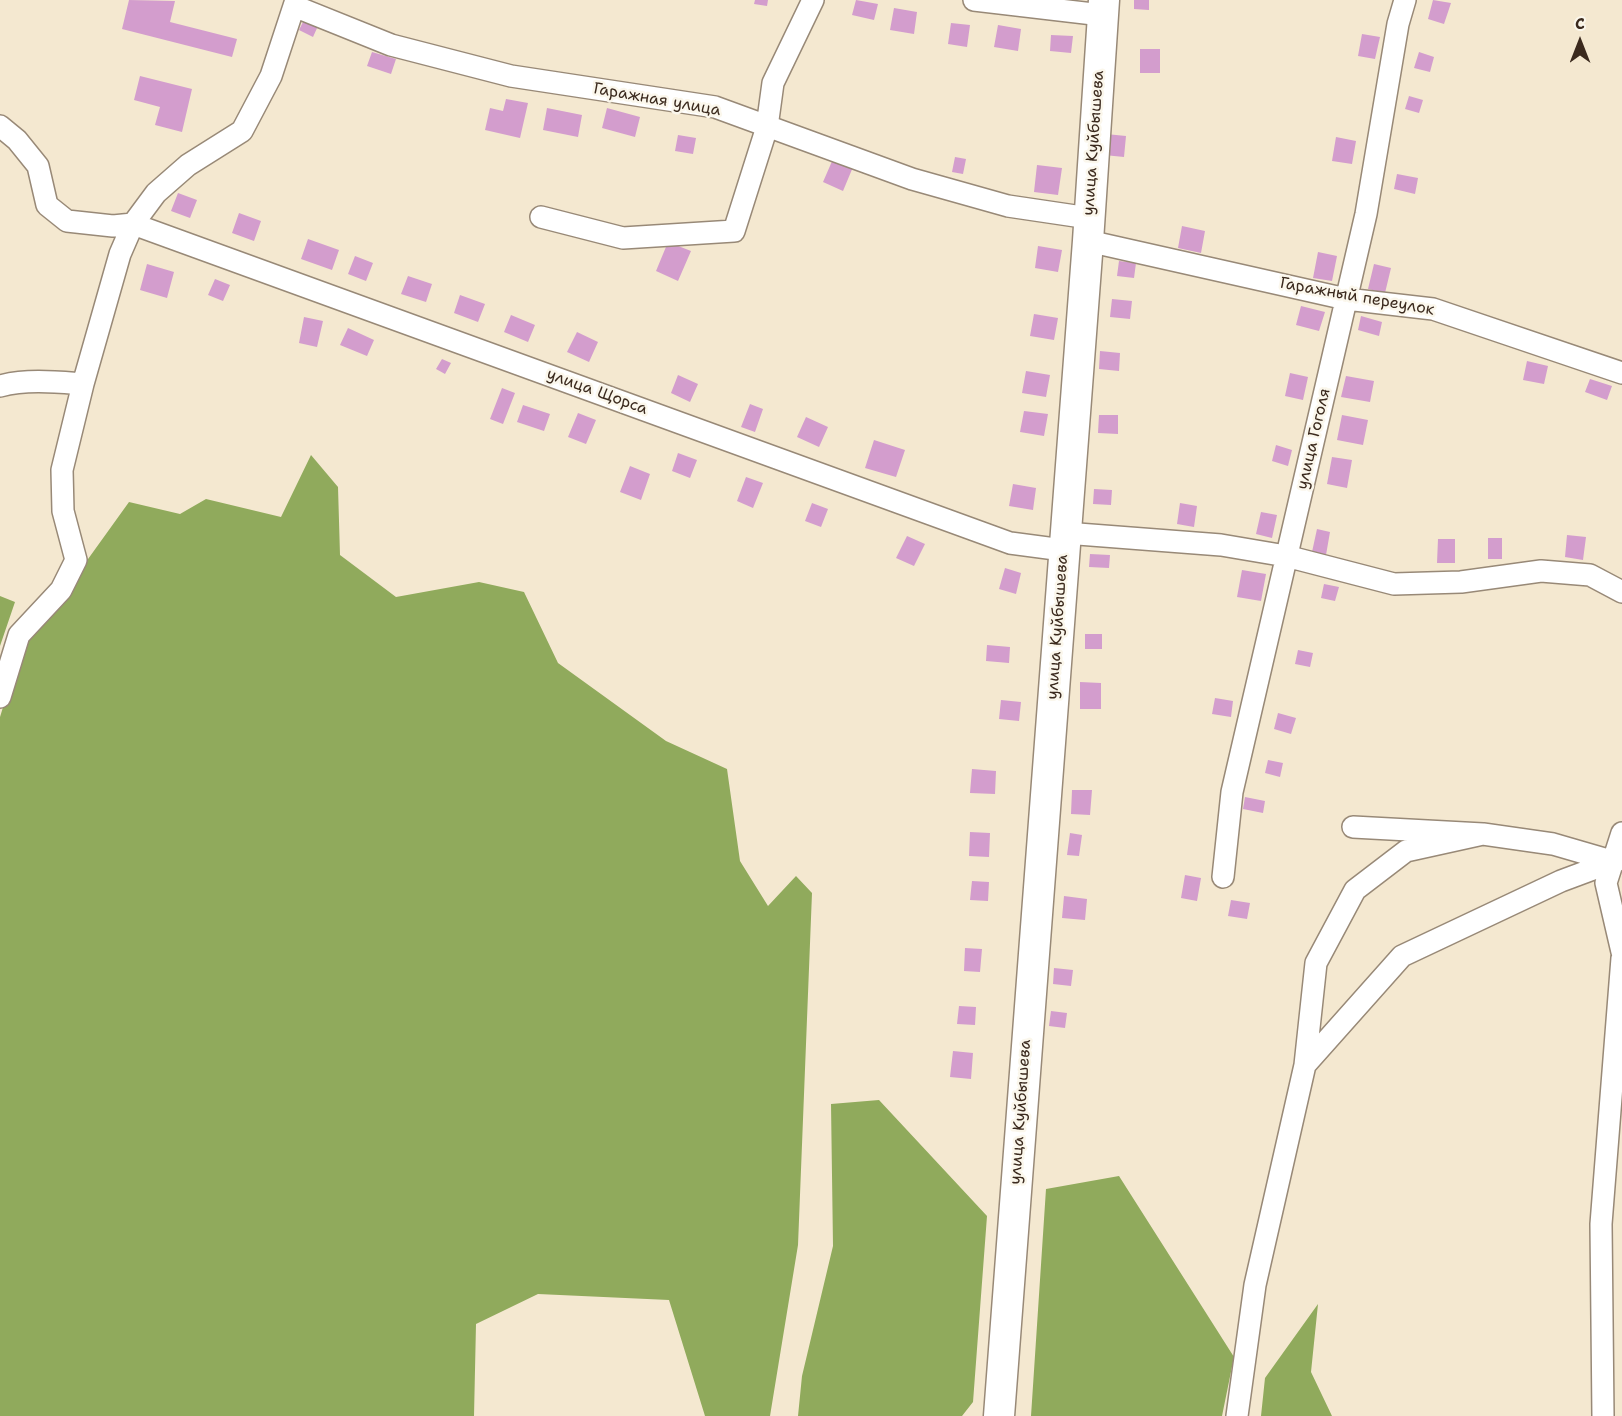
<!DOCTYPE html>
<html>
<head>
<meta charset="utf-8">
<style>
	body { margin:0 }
	#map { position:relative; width:1622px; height:1416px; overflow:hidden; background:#f4e8d0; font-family:"Shantell Sans",sans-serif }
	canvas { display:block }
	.north { position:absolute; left:1550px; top:12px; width:60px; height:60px; -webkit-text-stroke:4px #fbf7ec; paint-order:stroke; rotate:0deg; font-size:16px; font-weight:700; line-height:24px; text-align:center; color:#3b2a1e }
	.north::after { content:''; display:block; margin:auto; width:21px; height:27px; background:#3b2a1e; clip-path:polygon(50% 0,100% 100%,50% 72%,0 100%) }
</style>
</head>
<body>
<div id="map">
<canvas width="1622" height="1416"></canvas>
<div class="north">С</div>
</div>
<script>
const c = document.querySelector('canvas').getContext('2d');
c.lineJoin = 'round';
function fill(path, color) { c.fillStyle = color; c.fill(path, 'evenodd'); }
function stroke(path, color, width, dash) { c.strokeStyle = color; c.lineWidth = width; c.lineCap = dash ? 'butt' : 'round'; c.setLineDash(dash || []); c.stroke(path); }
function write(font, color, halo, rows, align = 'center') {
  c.font = font + ' "Shantell Sans",sans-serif'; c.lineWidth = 5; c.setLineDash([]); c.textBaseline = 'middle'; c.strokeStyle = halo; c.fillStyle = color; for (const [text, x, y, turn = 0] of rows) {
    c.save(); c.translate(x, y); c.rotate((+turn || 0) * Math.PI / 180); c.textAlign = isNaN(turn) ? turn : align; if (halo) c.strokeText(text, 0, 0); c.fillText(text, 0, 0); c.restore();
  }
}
fill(new Path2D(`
	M311,455L338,487L340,555L396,597L479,582L524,592L558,663L666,741L727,769L740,861L768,906L796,876L812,893L798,1245L770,1416H705L669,1300L538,1294L476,1324L474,1416H0V717L34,606L55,605L129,502L180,514L206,499L281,517Z
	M0,596L15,602L0,646Z
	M879,1100L987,1216L973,1402L962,1416H798L802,1376L833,1246L831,1104Z
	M1119,1176L1234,1357L1222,1416H1031L1046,1189Z
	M1318,1304L1311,1372L1332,1416H1261L1265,1378Z`), '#90aa5c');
fill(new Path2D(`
	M129,0L175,1L170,22L237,39L232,57L122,29Z
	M755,0H768L767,6L754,4Z
	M856,0L878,4L874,20L852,15Z
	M1134,0H1149V10L1134,9Z
	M1433,0L1451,3L1444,24L1428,19Z
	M894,8L917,12L914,34L890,30Z
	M304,20L318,26L313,37L299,30Z
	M951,23L970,25L967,47L948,44Z
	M998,25L1021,29L1018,51L994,47Z
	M1362,34L1380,37L1375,59L1358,56Z
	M1051,35L1073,36L1071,53L1050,51Z
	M1140,49H1160V73H1140Z
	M372,52L396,59L391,74L367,66Z
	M1419,52L1434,57L1430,72L1414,68Z
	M140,76L192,89L182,132L155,125L160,107L134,100Z
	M1409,96L1423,100L1419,113L1405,109Z
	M506,99L528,103L520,138L485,130L490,108L503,111Z
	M547,108L582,115L578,137L543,130Z
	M607,108L640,117L635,137L602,128Z
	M1106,134L1126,136L1124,157L1104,155Z
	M678,135L696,138L693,154L675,151Z
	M1336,137L1356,141L1352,164L1332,161Z
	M955,157L966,159L963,174L952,172Z
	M833,159L853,167L843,191L823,182Z
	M1037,165L1062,168L1058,195L1034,192Z
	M1397,174L1418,178L1415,194L1394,189Z
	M178,193L197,200L190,218L171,211Z
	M239,213L261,221L254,241L232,233Z
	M1182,226L1205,231L1201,253L1178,248Z
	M308,239L339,250L332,270L301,259Z
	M668,242L691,251L678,281L656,271Z
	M1038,246L1062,250L1058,272L1035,268Z
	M1318,252L1337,256L1332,281L1313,278Z
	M355,256L373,263L366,281L348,274Z
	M1119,261L1136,263L1134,278L1117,276Z
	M147,264L174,272L167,298L140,290Z
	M1374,264L1391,268L1385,293L1368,289Z
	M408,276L432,284L426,302L401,294Z
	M215,279L230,285L223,301L208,295Z
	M460,295L485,304L478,322L454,313Z
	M1112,299L1132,301L1130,319L1110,317Z
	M1301,306L1325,312L1319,331L1296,325Z
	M1034,314L1058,318L1054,340L1030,336Z
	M511,315L535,325L528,342L504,332Z
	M1361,316L1382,322L1379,336L1358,330Z
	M304,317L323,321L317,347L299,343Z
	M348,328L374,340L367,356L340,345Z
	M577,332L598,342L589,362L567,352Z
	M1100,351L1120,353L1119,371L1099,369Z
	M442,359L451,363L445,374L436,369Z
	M1527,361L1548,366L1544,384L1523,380Z
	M1026,371L1050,375L1046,397L1022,393Z
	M1290,373L1308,377L1303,400L1285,396Z
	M678,375L698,384L690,402L671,393Z
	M1346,376L1374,381L1370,402L1341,397Z
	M1590,379L1612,386L1607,400L1585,392Z
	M502,388L515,393L503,424L490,419Z
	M750,404L763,409L755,432L741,427Z
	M523,405L550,414L544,431L517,422Z
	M1024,411L1048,414L1044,436L1020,432Z
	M578,413L596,420L586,444L568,437Z
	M1099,415H1118V434L1098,433Z
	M1342,415L1368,420L1363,445L1337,440Z
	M806,417L828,427L819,447L797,437Z
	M874,440L905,450L896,477L865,468Z
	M1276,445L1292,450L1288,466L1272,461Z
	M678,453L697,460L690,478L672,471Z
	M1332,457L1352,460L1347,488L1327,484Z
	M630,466L650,474L641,500L620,492Z
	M746,477L763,483L753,508L737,501Z
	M1013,484L1036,488L1033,510L1009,506Z
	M1094,489L1112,490L1111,505L1093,504Z
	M812,503L828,509L821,527L805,521Z
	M1180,503L1197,506L1194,527L1177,524Z
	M1261,512L1277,515L1272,538L1256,534Z
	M1317,529L1330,532L1326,555L1312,552Z
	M1567,535L1586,537L1583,560L1565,557Z
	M907,536L925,544L914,566L896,558Z
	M1488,538H1502V559H1488Z
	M1438,539H1455V563H1437Z
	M1090,554L1110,555L1109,568L1089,567Z
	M1005,568L1021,573L1016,594L999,589Z
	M1242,570L1266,574L1261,601L1237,597Z
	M1324,584L1339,587L1335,601L1321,598Z
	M1085,634H1102V649H1085Z
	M987,645L1010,647L1009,663L986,661Z
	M1298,650L1313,653L1310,667L1295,664Z
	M1080,682L1101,683V709H1080Z
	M1215,698L1233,701L1231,717L1212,714Z
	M1001,700L1021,702L1019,721L999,719Z
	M1278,713L1296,718L1291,734L1274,729Z
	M1268,760L1283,763L1280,777L1265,773Z
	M972,769L996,771L995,794L970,793Z
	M1072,790H1092L1090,815L1071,814Z
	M1245,797L1265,801L1263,813L1243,809Z
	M970,832L990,833L989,857L969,856Z
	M1070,833L1082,835L1079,856L1067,855Z
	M1185,875L1201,878L1197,901L1181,898Z
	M972,881L989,882L988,901L970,900Z
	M1064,896L1087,899L1085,920L1062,918Z
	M1231,900L1250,903L1247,919L1228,916Z
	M965,948L982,949L980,972L964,971Z
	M1054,968L1073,970L1071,986L1053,984Z
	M959,1006L976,1007L975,1025L957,1024Z
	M1051,1011L1067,1013L1065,1028L1049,1026Z
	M953,1051L973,1053L971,1079L950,1077Z`), '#d39dcd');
const minor = new Path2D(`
	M974,0L1102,15
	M294,6L391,45L511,76L715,107L912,179L1008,206L1089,218
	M0,126L17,140L38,166L47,205L67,221L113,226L133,224L1010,543L1063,550
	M541,217L623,238L734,231L767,127L773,83L813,0
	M1088,241L1346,299L1433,309L1622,373
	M0,386C27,379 56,382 83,384
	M1065,533L1221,545L1286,556L1394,584L1461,582L1541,571L1590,575L1622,592
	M0,697L19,635L61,590L76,560L63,511L62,470L83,384L120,254L133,224L156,193L188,165L242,131L271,76L296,0
	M1353,827L1483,834L1553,844L1615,862
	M1622,833L1606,883L1622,952
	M1223,877L1232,792L1366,214L1398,24L1405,0
	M1305,1065L1316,963L1355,890L1406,851L1483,834
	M1237,1416L1255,1285L1305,1065L1402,956L1561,881L1612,862
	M1603,1416L1601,1224L1622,958`);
const highway = new Path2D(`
	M999,1416L1088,241L1104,0`);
stroke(minor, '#988977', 24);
stroke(highway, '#988977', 33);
stroke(minor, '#fff', 21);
stroke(highway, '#fff', 30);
write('16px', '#3b2a1e', '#fbf7ec', [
	["Гаражная улица",657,100,10],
	["улица Куйбышева",1094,143,-86],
	["Гаражный переулок",1357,297,10],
	["улица Щорса",597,392,20],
	["улица Гоголя",1314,439,-77],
	["улица Куйбышева",1058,627,-86],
	["улица Куйбышева",1021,1112,-86]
]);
</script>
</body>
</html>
